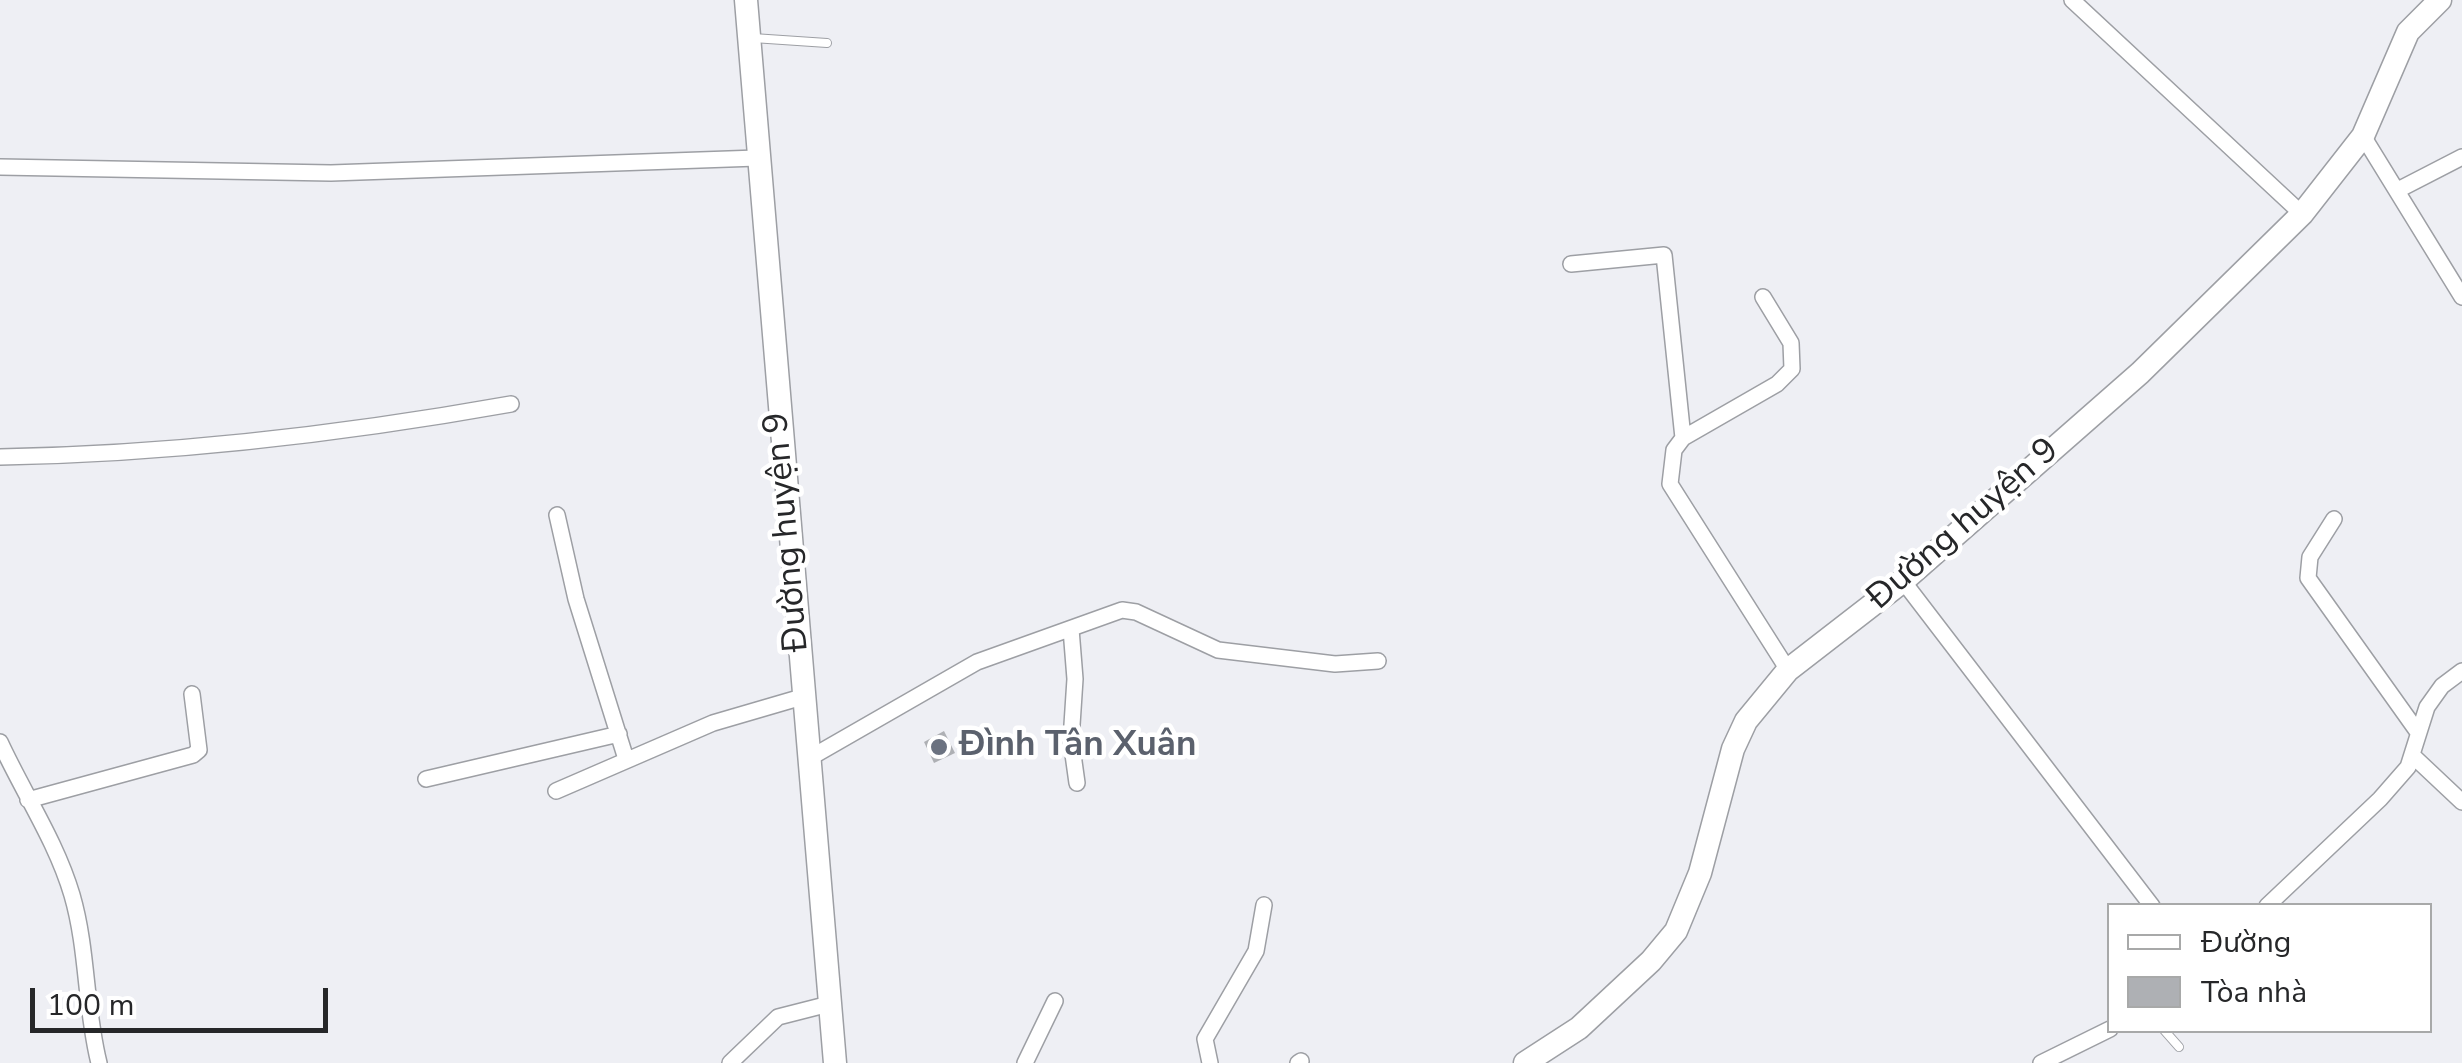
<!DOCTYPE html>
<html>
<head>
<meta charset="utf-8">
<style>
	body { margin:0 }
	#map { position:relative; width:2462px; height:1063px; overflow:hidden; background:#eeeff4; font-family:"Nunito Sans",sans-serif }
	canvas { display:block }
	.legend { position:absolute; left:2107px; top:903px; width:325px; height:130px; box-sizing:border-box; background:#fff; border:2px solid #a8a9a9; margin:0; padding:12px 18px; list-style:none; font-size:30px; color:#262729 }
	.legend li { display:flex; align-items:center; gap:20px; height:50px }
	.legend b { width:50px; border:2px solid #a8a9a9 }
	.scale { position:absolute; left:30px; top:988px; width:298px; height:45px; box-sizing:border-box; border:5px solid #262729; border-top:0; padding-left:12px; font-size:30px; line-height:35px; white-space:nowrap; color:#262729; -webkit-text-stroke:8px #fff; paint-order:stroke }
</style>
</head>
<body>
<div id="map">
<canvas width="2462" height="1063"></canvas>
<ul class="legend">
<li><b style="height:12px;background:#fff"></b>Đường</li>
<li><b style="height:28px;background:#aeb0b4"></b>Tòa nhà</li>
</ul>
<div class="scale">100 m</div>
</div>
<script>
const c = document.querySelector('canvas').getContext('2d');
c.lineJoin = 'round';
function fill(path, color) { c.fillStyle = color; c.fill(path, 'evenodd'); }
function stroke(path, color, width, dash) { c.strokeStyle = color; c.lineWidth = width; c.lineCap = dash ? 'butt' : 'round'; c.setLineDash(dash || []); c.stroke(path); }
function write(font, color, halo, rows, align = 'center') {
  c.font = font + ' "Nunito Sans",sans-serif'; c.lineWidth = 9; c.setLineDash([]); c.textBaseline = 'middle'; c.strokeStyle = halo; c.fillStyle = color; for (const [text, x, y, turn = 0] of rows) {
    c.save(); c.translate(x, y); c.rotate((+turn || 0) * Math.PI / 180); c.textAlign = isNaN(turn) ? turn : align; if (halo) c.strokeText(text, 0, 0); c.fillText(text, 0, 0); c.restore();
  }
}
fill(new Path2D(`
	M944,731L955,753L934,763L924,742Z`), '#aeb0b4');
const lane = new Path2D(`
	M753,38L827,43
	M2164,1030L2179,1047`);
const street = new Path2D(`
	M2072,0L2302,214
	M2363,136L2462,297
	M0,167L331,173L757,158
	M2398,190L2462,157
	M1571,264L1664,255L1683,438
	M1763,297L1791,343L1792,369L1777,384L1683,438L1674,450L1670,484L1788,670
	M0,457C171,454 343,434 511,404
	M557,515L576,599L626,759
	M2334,519L2310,557L2308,578L2417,731
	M1903,581L2152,906
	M1071,629L1075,679L1071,740L1077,783
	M0,742C24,794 56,841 72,895C88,950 85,1008 99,1063
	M2412,755L2462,802
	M808,759L977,662L1122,610L1136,612L1218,650L1335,664L1378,661
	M426,779L619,734
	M556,791L713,723L802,697
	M28,800L193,755L199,750L192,694
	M2267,906L2380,799L2408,767L2427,707L2442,686L2462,671
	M730,1063L778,1017L829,1004
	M1025,1063L1055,1001
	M1210,1063L1205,1039L1256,951L1264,905
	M1298,1063L1301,1061
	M2041,1063L2110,1029`);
const secondary = new Path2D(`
	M746,0L835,1063
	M1525,1063L1579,1028L1651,961L1676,931L1700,873L1733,749L1746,721L1788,670L1903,581L2140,373L2302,214L2363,136L2408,32L2440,0`);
stroke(lane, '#9d9fa4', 10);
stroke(street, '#9d9fa4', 18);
stroke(secondary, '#9d9fa4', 25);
stroke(lane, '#fff', 8);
stroke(street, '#fff', 15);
stroke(secondary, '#fff', 22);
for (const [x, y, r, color] of [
	[939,747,10,"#6b7280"]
]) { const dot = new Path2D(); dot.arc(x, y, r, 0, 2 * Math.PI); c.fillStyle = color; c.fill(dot); stroke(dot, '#fff', 4); }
write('35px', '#262729', '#fff', [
	["Đường huyện 9",1964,525,-41],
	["Đường huyện 9",788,532,-95]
]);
write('bold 35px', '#5b616d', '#fff', [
	["Đình Tân Xuân",959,747]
], 'left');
</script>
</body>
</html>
